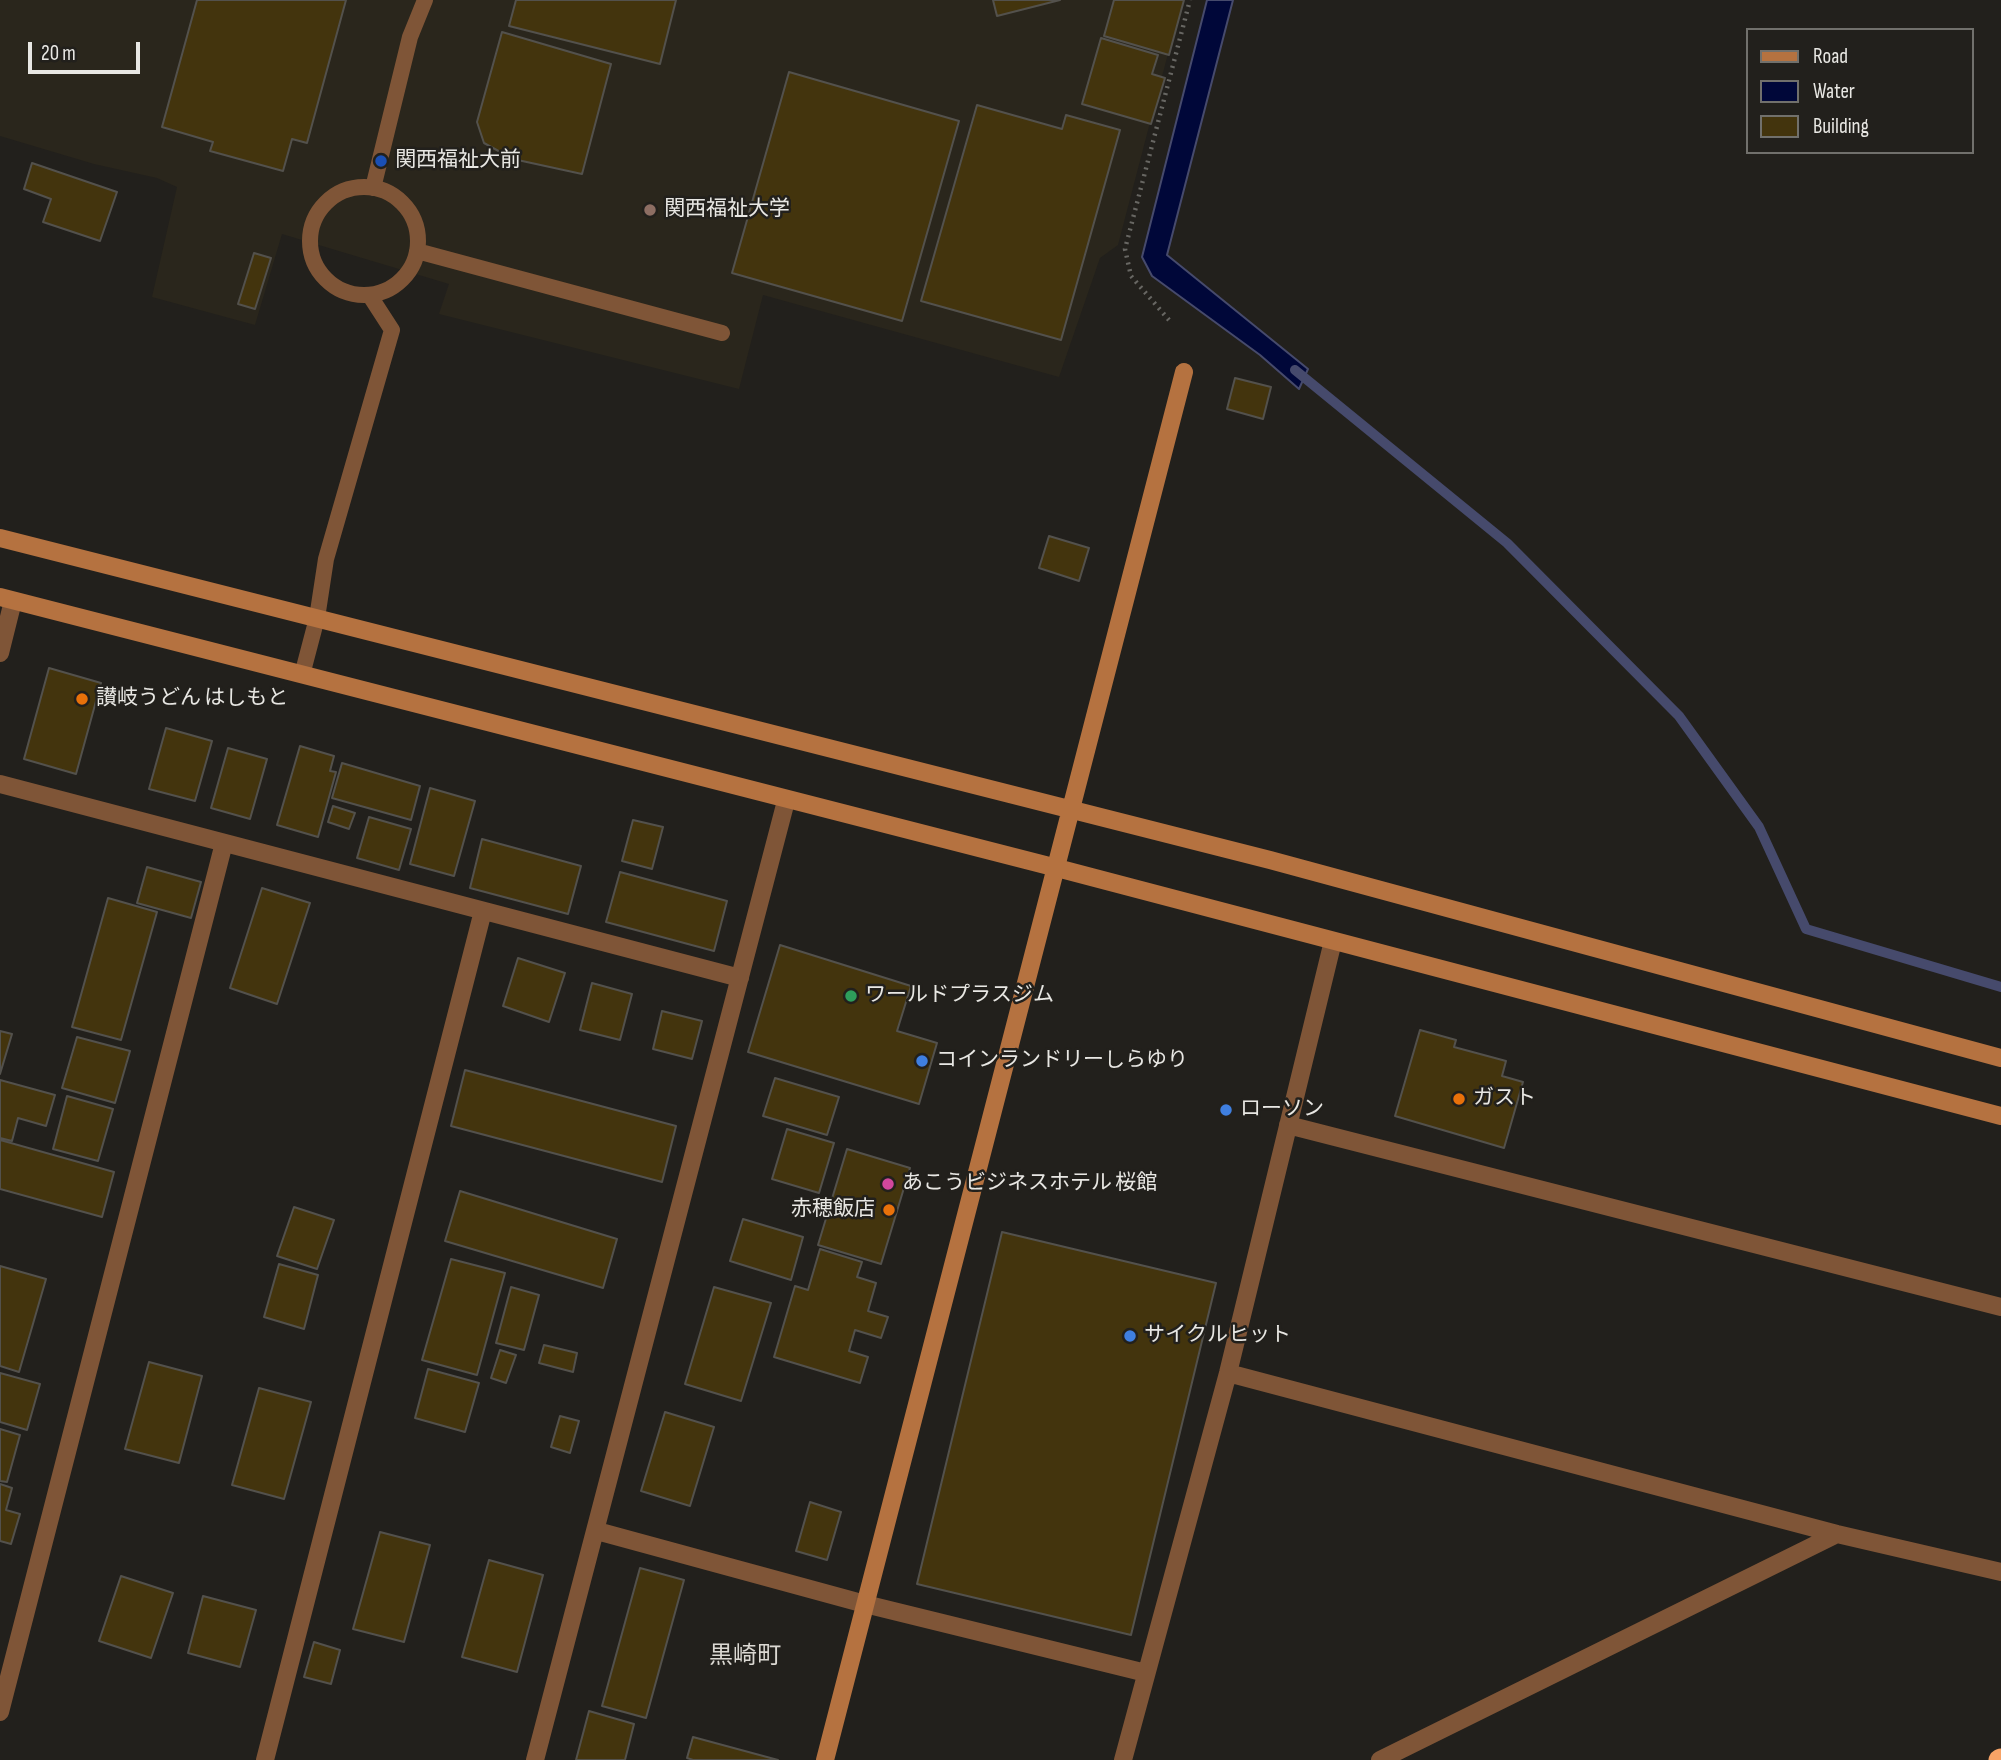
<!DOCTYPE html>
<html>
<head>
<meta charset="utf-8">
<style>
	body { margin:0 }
	#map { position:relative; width:2001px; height:1760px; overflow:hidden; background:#22201c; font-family:"Sofia Sans Condensed",sans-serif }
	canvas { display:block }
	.legend { position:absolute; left:1746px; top:28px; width:228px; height:126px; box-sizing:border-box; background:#22201c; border:2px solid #71706c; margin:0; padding:9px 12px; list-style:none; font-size:21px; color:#e8e7e3 }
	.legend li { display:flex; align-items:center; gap:14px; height:35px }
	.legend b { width:35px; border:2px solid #71706c }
	.scale { position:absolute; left:28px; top:42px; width:112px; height:32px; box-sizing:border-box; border:4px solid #e8e7e3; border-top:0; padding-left:9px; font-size:21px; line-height:24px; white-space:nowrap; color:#e8e7e3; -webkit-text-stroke:5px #22201c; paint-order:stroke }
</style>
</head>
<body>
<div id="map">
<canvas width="2001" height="1760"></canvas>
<ul class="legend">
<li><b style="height:9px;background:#b57240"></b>Road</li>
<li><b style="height:19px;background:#000739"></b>Water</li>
<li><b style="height:19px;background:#43340d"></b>Building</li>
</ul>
<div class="scale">20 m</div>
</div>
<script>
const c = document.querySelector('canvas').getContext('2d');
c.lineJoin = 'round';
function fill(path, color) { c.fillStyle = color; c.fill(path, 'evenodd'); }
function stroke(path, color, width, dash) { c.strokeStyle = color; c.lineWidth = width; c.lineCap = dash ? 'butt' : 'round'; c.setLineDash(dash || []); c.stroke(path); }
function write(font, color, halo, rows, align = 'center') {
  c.font = font + ' "Sofia Sans Condensed","Noto Sans JP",sans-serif'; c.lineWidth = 5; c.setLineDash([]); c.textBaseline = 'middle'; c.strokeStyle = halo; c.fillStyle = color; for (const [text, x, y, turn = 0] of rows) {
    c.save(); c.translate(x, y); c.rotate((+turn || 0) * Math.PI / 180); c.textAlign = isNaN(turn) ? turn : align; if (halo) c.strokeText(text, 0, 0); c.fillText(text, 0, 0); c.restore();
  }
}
fill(new Path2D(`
	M0,0H1182L1118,245L1100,258L1059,377L763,295L739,389L439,314L449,284L282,234L255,325L152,297L177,187L157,178L94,164L0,136Z`), '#2a261c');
const water = new Path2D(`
	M1207,0H1233L1167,255L1308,369L1299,389L1260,355L1152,276L1142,257Z`);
fill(water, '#000739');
stroke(water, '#464a6c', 2);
stroke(new Path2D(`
	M1295,370L1507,543L1679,716L1759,827L1806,929L2001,987`), '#464a6c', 10);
const building = new Path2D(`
	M197,0H346L307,143L292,139L283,171L210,151L213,142L162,127Z
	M516,0H676L660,64L509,26Z
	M993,0H1060L997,16Z
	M1114,0H1184L1169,55L1104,36Z
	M502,32L611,64L582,174L513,159L484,143L477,122Z
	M1101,38L1158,55L1152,74L1165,78L1151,124L1082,104Z
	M789,72L959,121L902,321L732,273Z
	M977,105L1062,129L1066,115L1120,130L1061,340L921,301Z
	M32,163L117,192L100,241L43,222L51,199L24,189Z
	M254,253L271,258L255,309L238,304Z
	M1235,378L1271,387L1263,419L1227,409Z
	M1049,536L1089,548L1079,581L1039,568Z
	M49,668L101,683L76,774L24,759Z
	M166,728L212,741L195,801L149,789Z
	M300,746L334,756L330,771L336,772L318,837L277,825Z
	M228,748L267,759L250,819L211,808Z
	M342,763L420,786L411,820L332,798Z
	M430,788L475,801L454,876L410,864Z
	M333,806L355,813L349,829L328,822Z
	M369,817L411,829L399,870L357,858Z
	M633,820L663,827L652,869L622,861Z
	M482,839L581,866L568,914L470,888Z
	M147,867L201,882L191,918L137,903Z
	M620,872L727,901L714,951L606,922Z
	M262,888L310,903L277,1004L230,988Z
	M108,898L157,912L121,1040L72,1027Z
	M780,945L911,986L897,1031L937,1043L919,1104L748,1052Z
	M518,958L565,973L549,1022L503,1006Z
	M592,983L632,994L620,1040L580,1030Z
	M662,1011L702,1021L692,1059L653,1049Z
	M1420,1030L1456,1040L1454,1047L1506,1061L1502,1076L1523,1082L1504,1148L1395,1116Z
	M0,1031L12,1034L0,1074Z
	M77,1037L130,1051L115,1103L62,1088Z
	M465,1070L676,1126L662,1182L451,1126Z
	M775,1078L839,1097L827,1135L763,1116Z
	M0,1080L55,1095L46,1126L18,1118L12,1141L0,1138Z
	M67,1096L113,1109L98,1161L53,1149Z
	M787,1129L834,1143L819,1193L772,1179Z
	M0,1140L114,1172L102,1217L0,1189Z
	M847,1149L910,1168L881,1264L818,1245Z
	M460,1191L617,1239L603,1288L445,1241Z
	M294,1207L334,1220L317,1269L277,1256Z
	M743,1219L803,1237L791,1280L730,1261Z
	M1002,1232L1216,1283L1131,1635L917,1584Z
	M820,1249L862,1262L857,1277L876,1283L868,1311L888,1317L881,1338L855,1330L849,1351L868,1357L860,1383L774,1357L795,1286L808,1290Z
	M451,1259L505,1273L477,1375L422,1360Z
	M279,1264L318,1275L304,1329L264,1317Z
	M0,1266L46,1279L19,1372L0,1366Z
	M511,1287L539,1295L524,1350L496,1343Z
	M714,1287L771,1303L741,1401L685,1384Z
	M544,1345L577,1353L573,1372L539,1363Z
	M500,1350L516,1355L506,1383L491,1378Z
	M149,1362L202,1376L179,1463L125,1449Z
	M428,1369L479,1383L465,1432L415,1418Z
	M0,1373L40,1384L27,1430L0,1422Z
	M259,1388L311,1402L284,1499L232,1485Z
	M665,1412L714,1427L690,1506L641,1491Z
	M560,1416L579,1421L570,1453L551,1447Z
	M0,1429L20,1435L7,1482L0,1481Z
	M0,1484L12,1488L6,1510L20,1514L11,1544L0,1541Z
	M810,1502L841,1512L827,1560L796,1551Z
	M380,1532L430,1545L404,1642L353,1629Z
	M489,1560L543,1575L517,1672L462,1657Z
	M640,1568L684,1580L646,1718L602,1706Z
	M121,1576L173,1593L151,1658L99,1641Z
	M203,1596L256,1610L240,1667L188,1653Z
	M314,1642L340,1650L331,1684L304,1677Z
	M589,1711L634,1724L625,1760H576Z
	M693,1737L778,1760H693L687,1758Z`);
fill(building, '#43340d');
stroke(building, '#53514c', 2);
stroke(new Path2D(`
	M1169,320L1131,276L1125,249L1190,0`), '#686763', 4.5, [2, 5]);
stroke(new Path2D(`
	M310 241a54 54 0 1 1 108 0a54 54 0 1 1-108 0Z
	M373,188L410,37L425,0
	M417,251L722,333
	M302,675L317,618L326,559L392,330L370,296`), '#7f5537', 16);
stroke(new Path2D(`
	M0,653L13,601
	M0,784L740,978
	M1288,1125L2001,1307
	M1228,1373L1837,1534L2001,1572
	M597,1531L865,1604L1146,1673
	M0,1712L224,843
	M265,1760L483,911
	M535,1760L786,801
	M1123,1760L1228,1373L1333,941
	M1380,1760L1837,1534`), '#7f5537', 18);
stroke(new Path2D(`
	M0,538L1270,860L2001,1058
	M0,597L1057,868L2001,1116
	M825,1760L1184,372`), '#b57240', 18);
stroke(new Path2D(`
	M1999,1760L2001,1759`), '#f7a366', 21);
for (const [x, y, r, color] of [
	[381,161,7,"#1a4fb4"],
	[650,210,7,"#8d6e63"],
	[82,699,7,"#e8710a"],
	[851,996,7,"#2e9e5b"],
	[922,1061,7,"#3f7fe0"],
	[1459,1099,7,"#e8710a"],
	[1226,1110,7,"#3f7fe0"],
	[888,1184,7,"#d1479c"],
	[889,1210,7,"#e8710a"],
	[1130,1336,7,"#3f7fe0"]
]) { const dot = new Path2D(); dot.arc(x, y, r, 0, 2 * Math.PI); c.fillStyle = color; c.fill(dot); stroke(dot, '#22201c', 2.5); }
write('21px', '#e8e7e3', '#22201c', [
	["関西福祉大前",395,161],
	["関西福祉大学",664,210],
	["讃岐うどん はしもと",96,699],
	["ワールドプラスジム",865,996],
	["コインランドリーしらゆり",936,1061],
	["ガスト",1473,1099],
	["ローソン",1240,1110],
	["あこうビジネスホテル 桜館",902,1184],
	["赤穂飯店",875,1210,"right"],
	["サイクルヒット",1144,1336]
], 'left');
write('24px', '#dbd8d2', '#22201c', [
	["黒崎町",745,1657]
]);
</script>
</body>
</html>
